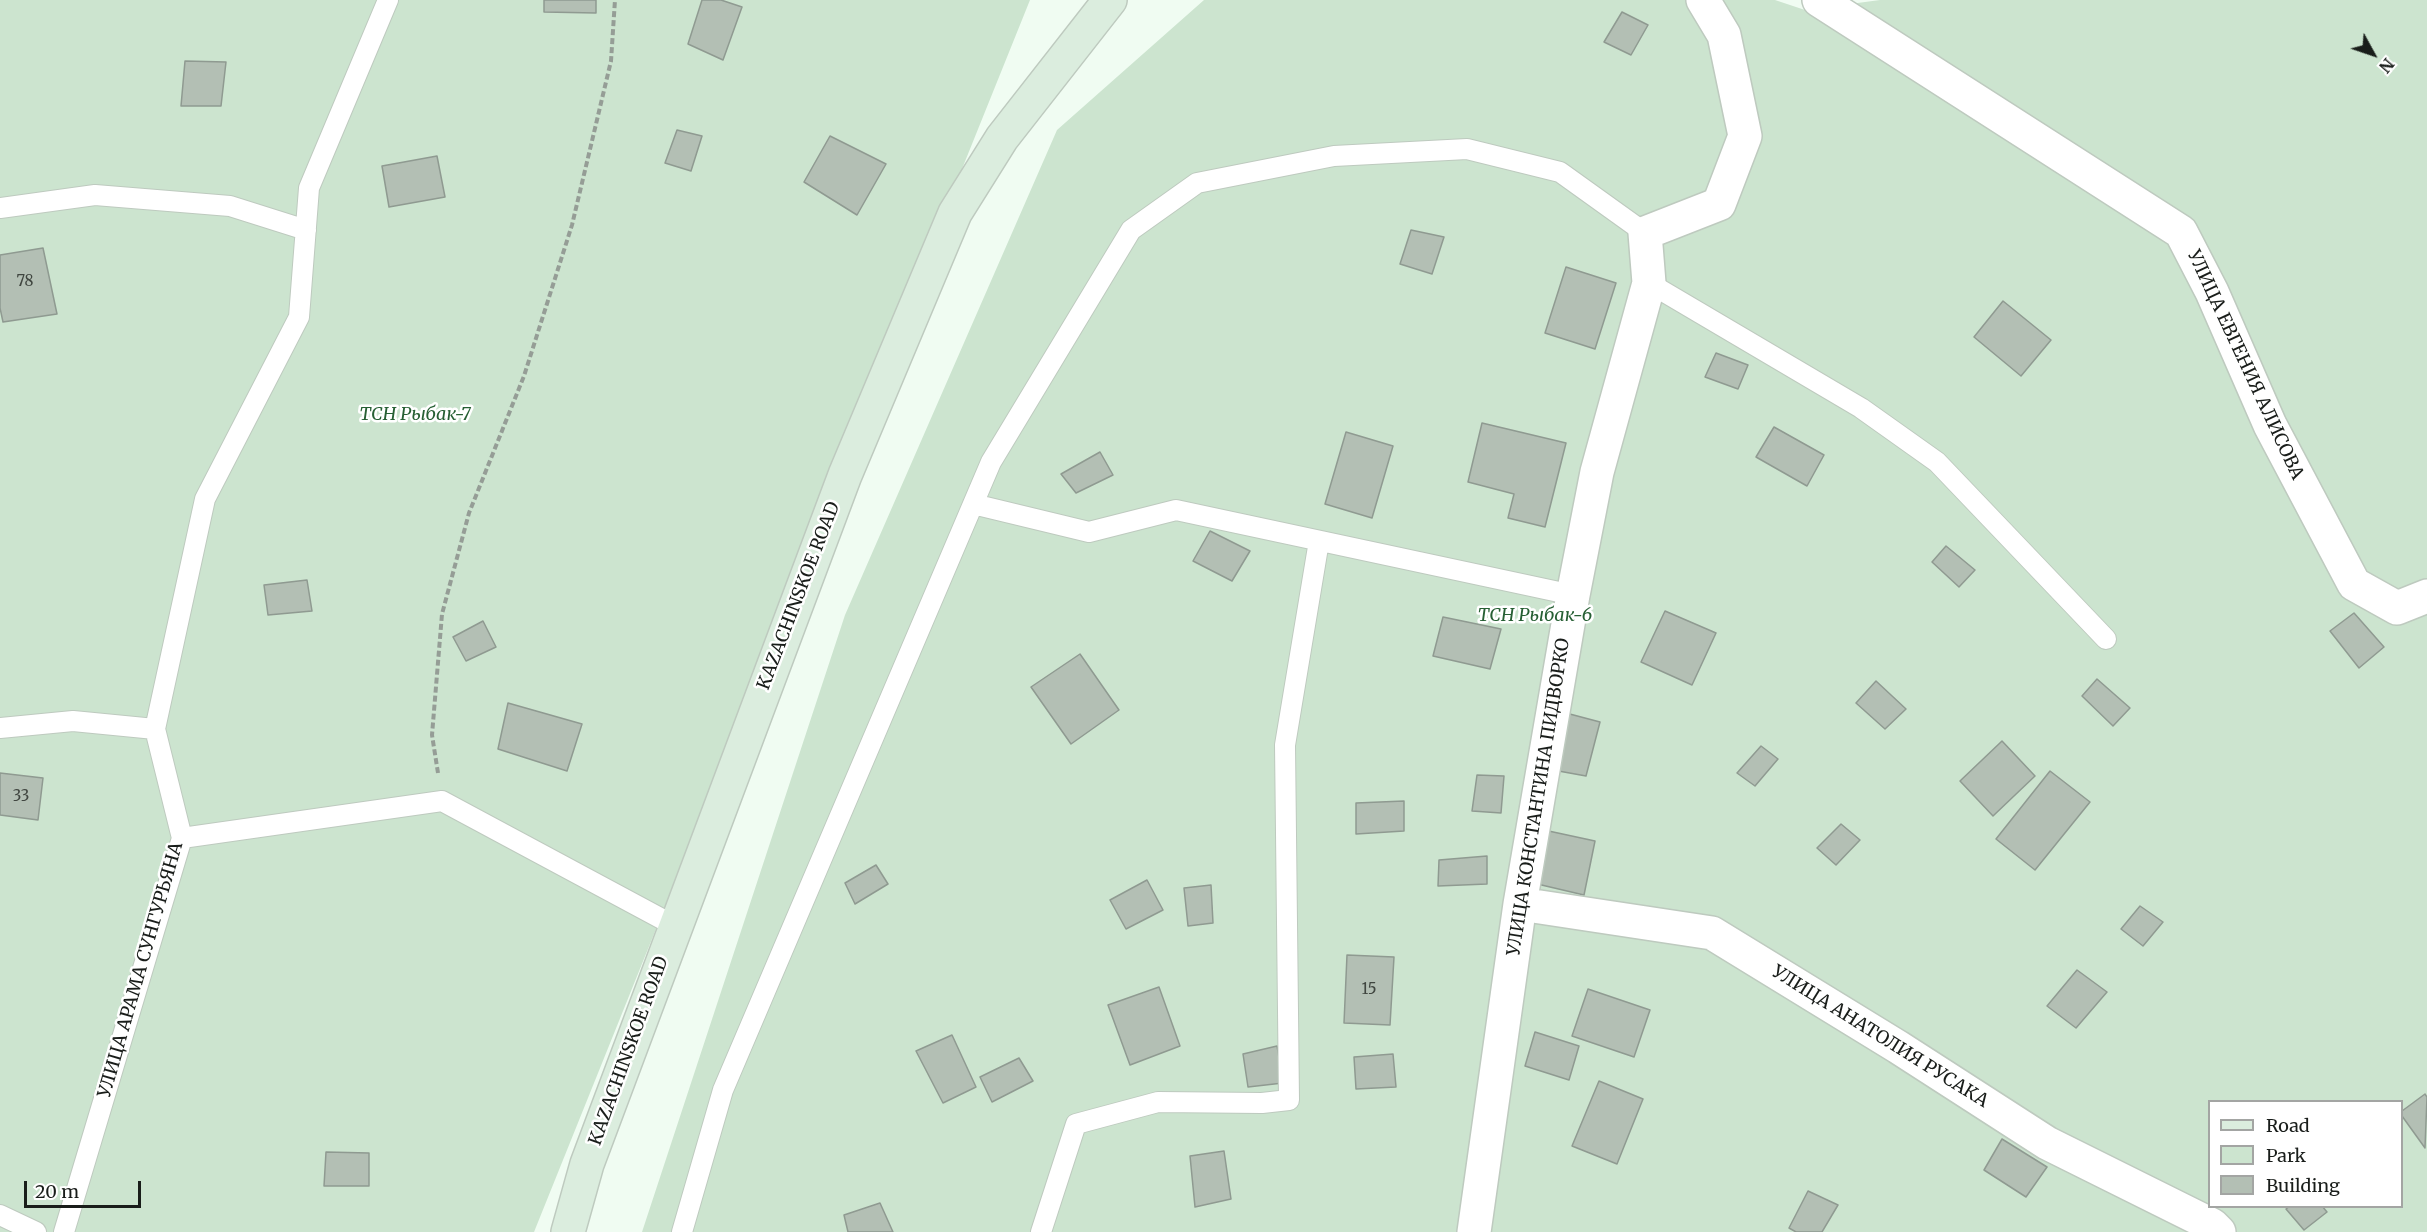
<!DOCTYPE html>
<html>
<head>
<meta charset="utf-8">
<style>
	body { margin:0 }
	#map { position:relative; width:2427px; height:1232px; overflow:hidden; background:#f0fcf2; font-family:Merriweather,serif }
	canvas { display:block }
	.legend { position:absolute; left:2208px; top:1100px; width:195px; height:108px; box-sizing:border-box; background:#fff; border:2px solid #a3a5a3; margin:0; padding:8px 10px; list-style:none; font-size:18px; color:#191d1a }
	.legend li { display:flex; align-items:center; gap:12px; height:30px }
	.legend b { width:30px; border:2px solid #a3a5a3 }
	.north { position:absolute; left:2343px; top:24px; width:60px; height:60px; -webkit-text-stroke:4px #fff; paint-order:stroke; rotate:130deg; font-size:16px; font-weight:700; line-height:24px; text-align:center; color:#191d1a }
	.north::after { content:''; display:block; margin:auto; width:21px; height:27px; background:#191d1a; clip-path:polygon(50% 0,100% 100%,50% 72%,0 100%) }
	.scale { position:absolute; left:24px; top:1181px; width:117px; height:27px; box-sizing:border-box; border:3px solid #191d1a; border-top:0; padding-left:8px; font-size:18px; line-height:21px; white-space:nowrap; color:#191d1a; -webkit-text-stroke:4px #fff; paint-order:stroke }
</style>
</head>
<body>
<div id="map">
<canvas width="2427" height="1232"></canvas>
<ul class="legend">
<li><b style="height:8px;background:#dbedde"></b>Road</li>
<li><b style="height:16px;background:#cce4cf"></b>Park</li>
<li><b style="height:16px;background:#b3bfb4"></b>Building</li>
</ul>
<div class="north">N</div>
<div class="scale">20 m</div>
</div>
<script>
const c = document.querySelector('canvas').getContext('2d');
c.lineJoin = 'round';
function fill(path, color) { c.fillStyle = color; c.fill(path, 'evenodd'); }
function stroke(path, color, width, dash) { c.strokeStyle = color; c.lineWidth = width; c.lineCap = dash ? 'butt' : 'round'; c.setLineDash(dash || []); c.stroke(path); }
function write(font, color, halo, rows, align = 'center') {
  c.font = font + ' Merriweather,serif'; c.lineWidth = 5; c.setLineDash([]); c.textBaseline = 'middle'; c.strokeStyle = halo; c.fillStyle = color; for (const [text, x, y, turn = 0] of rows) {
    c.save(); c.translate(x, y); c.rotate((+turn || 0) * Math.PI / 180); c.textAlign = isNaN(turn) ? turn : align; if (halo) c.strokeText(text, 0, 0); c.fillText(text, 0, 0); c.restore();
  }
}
fill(new Path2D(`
	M0,0H1030L534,1232H0Z
	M1204,0H1775L1805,10L1880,0H2427V1232H642L845,615L1057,130ZM2210,1102H2402V1206H2210Z`), '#cce4cf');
const building = new Path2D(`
	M544,0H596V13L544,12Z
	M702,0H721L742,7L723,60L688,44Z
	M1622,12L1648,25L1631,55L1604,42Z
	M185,61L226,62L221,106H181Z
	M677,130L702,136L691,171L665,163Z
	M830,136L886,164L857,215L804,182Z
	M437,156L445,197L389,207L382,166Z
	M1411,230L1444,237L1432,274L1400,264Z
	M43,248L57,314L3,322L0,308V255Z
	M1566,267L1616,283L1595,349L1545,333Z
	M2003,301L2051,340L2021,376L1974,337Z
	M1716,353L1748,365L1738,389L1705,377Z
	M1482,423L1566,443L1545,527L1508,518L1514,494L1468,482Z
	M1774,427L1824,455L1807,486L1756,457Z
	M1346,432L1393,446L1372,518L1325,504Z
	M1100,452L1113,475L1076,493L1061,474Z
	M1210,531L1250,551L1232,581L1193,561Z
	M1946,546L1975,570L1959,587L1932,562Z
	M307,580L312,611L268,615L264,585Z
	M1665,611L1716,633L1692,685L1641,662Z
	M2354,613L2384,647L2359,668L2330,631Z
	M1443,617L1501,629L1490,669L1433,656Z
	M483,621L496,647L466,661L453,637Z
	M1080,654L1119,710L1071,744L1031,687Z
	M2097,679L2130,708L2113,726L2082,696Z
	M1876,681L1906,709L1885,729L1856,703Z
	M508,703L582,724L567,771L498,749Z
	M1566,713L1600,722L1586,776L1553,770Z
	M2002,741L2035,776L1993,816L1960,781Z
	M1761,746L1778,759L1755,786L1737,773Z
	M2050,771L2090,802L2035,870L1996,839Z
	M0,773L43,778L38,820L0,815Z
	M1477,775L1504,776L1501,813L1472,811Z
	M1404,801V831L1356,834V803Z
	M1841,824L1860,840L1836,865L1817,848Z
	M1544,830L1595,841L1584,895L1533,883Z
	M1487,856V884L1438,886L1439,860Z
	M876,865L888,884L855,904L845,883Z
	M1147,880L1163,910L1126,929L1110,900Z
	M1211,885L1213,923L1188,926L1184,888Z
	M2140,906L2163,922L2143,946L2121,929Z
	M1347,955L1394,957L1390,1025L1344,1023Z
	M2077,970L2107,992L2076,1028L2047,1006Z
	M1159,987L1180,1046L1130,1065L1108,1005Z
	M1588,989L1650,1010L1634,1057L1572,1036Z
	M1535,1032L1579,1046L1569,1080L1525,1066Z
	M952,1035L976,1087L943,1103L916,1051Z
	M1277,1046L1283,1083L1248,1087L1243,1054Z
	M1393,1054L1396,1087L1356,1089L1354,1057Z
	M1019,1058L1033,1081L992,1102L980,1077Z
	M1599,1081L1643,1099L1617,1164L1572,1146Z
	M2425,1094L2427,1097L2425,1148L2402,1116V1111Z
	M2002,1139L2047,1167L2026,1197L1984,1170Z
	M1224,1151L1231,1199L1195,1207L1190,1156Z
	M326,1152L369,1153V1186H324Z
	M1808,1191L1838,1205L1822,1232H1796L1789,1228Z
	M880,1203L893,1232H848L844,1215Z
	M2290,1206H2322L2327,1212L2304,1230L2286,1209Z`);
fill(building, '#b3bfb4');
stroke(building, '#8f9a91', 1.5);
const lane = new Path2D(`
	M0,208L95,195L230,206L306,230
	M1649,283L1861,408L1937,462L2106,639
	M973,504L1089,532L1176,510L1573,595
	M0,728L73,721L155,729
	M182,838L442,801L675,926
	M0,1215L36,1232
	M64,1232L182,838L155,729L205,499L299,317L309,188L388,0
	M682,1232L723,1090L991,462L1131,230L1197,183L1334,156L1467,149L1560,172L1645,233
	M1041,1232L1076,1124L1158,1102L1262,1103L1289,1100L1285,745L1319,541`);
const street = new Path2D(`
	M1819,0L2181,232L2212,292L2270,425L2354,584L2397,608L2427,596
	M1520,904L1712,933L1898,1047L2047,1143L2212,1225L2219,1232
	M1474,1232L1520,904L1573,595L1597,472L1649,283L1645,233L1719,204L1745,136L1724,35L1703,0`);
const secondary = new Path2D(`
	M568,1232L587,1164L845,475L955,213L1002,138L1110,0`);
stroke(lane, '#becabf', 22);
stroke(street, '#becabf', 36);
stroke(secondary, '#becabf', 36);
stroke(new Path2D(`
	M438,773L432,735L442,614L469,513L524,376L572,225L611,61L615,0`), '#959d96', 4, [6, 3]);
stroke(lane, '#fff', 20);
stroke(street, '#fff', 33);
stroke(secondary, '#dbedde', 33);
write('15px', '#404640', null, [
	["78",25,282],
	["33",21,797],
	["15",1369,990]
]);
write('18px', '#191d1a', '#fff', [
	["УЛИЦА ЕВГЕНИЯ АЛИСОВА",2245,365,65],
	["KAZACHINSKOE ROAD",799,596,-69],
	["УЛИЦА КОНСТАНТИНА ПИДВОРКО",1539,797,-81],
	["УЛИЦА АРАМА СУНГУРЬЯНА",141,970,-74],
	["УЛИЦА АНАТОЛИЯ РУСАКА",1880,1037,32],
	["KAZACHINSKOE ROAD",629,1051,-70]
]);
write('italic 18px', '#265f33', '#fff', [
	["ТСН Рыбак-7",415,415],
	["ТСН Рыбак-6",1535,616]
]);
</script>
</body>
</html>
